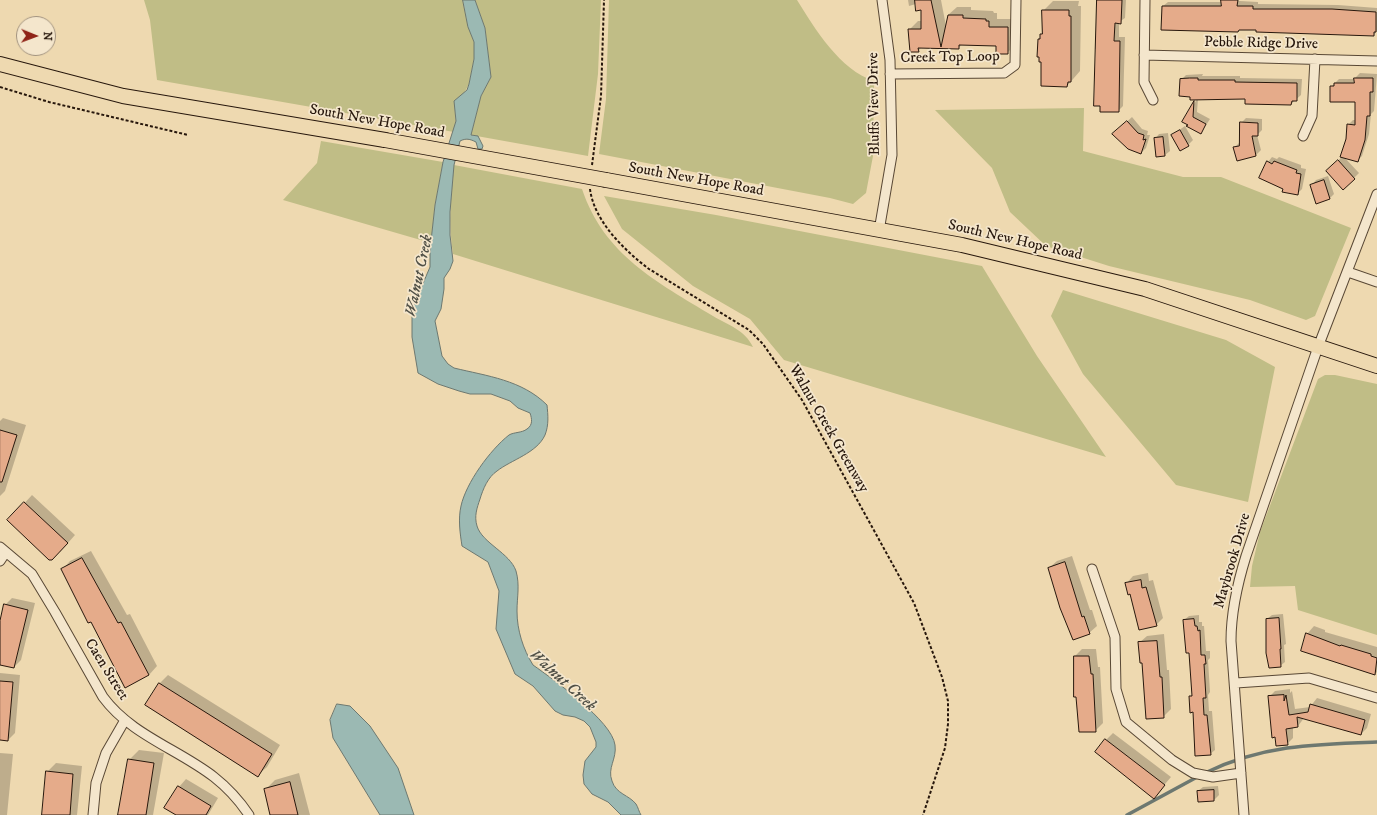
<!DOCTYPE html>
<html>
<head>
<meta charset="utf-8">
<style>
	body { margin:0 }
	#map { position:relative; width:1377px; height:815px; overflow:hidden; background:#eed9b0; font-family:"IM FELL DW Pica",serif }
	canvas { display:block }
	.north { position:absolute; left:16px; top:16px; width:40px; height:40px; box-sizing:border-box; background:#f4e6cc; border:1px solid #a2937f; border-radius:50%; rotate:91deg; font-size:11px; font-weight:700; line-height:16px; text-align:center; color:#27170c }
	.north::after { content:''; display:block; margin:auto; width:14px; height:18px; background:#8f2418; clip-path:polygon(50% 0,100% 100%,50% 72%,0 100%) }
</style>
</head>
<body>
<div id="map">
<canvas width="1377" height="815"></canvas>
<div class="north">N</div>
</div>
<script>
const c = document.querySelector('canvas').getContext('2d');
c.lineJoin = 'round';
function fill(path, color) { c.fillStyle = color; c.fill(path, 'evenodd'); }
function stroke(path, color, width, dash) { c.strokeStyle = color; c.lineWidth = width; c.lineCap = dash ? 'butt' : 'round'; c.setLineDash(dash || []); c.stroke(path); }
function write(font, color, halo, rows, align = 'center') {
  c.font = font + ' "IM FELL DW Pica",serif'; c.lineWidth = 3.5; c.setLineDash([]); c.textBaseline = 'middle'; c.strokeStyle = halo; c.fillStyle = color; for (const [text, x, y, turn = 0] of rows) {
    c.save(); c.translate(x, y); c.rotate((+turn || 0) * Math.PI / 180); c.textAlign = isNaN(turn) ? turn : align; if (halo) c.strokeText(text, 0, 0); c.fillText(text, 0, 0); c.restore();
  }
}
fill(new Path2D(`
	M144,0H463L468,26L474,42V59L469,84L455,110L456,121L454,132L157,80L150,20Z
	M475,0H601L598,74L588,156L471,135L481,96L491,77L485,28Z
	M609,0H797C815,29 840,70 874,81L873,156L866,193L853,204L830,198L599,154L606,99Z
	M1084,108L1083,151L1183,177H1221L1351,228L1315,316L1306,320L1250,300L1109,266L1046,246L1010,212L992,168L935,110Z
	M321,141L443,162L435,205L431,243L283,200L317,163Z
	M454,165L582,189C604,255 657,282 713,316C728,325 745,330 753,347L453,254C448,224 451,195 454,165Z
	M604,196L716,215L982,266L1037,356L1106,457L784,360L750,319L693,286L622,229Z
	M1063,290L1226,340L1275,367L1248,502L1176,485L1083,374L1051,316Z
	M1325,375H1335L1377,384V635L1298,610L1295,586L1250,587L1252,566L1260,532L1318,379Z`), '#c0bd86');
const water = new Path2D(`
	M463,0H475L485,28L491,77L481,96L471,135L478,136L483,146L482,149H478L476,142C470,139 466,138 460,141L454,165L450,212V235L453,261L450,269L444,278V289L441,309L435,321L442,356L448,364L454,368C487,376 522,380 547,405C548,415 549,425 545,435C537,453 511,460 497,471C488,477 483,489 480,499C477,508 474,516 477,526C482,543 510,553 516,571C520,585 517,597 517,611C517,630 523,649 533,665C554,680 612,721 615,745C617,759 607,768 612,781C616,794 629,795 636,804C638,807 639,812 641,815H621L608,802L592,794L584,784L583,775L585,761L596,747V742L590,727L584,721L575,717L563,715L555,711L533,686L515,674L496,629L499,591L488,562L462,546C460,533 458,519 461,506C466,483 490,450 509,435C514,432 522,433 527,429C533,425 532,419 530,413L518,408L510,401L491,394H470L459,391L438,384L418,373L412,337V309L430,267V250L435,205L443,162L456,121L454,101L467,90L469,84L474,59V42L468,27Z
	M337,704L350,706L370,726L398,768L414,815H380L333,738L330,720Z`);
fill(water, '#9bb9b3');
stroke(water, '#6d7870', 1);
fill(new Path2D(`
	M908,0H941L946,26L948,15L957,7H971V10L993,11L994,13H997V19H1016L1015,45L1007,53L997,45L963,44L958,48L922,47L918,51L909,30L918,21H922V8L916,4L909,6Z
	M1097,0H1126L1125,18L1119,22V37H1125L1123,106L1118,111L1097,49H1095Z
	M1222,0L1258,2V4L1338,5L1377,8V31L1374,35L1240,29L1238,31L1163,6L1168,2H1222Z
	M1053,1H1079L1078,6H1081L1080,71L1067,86L1038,56L1039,39L1043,32V11Z
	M1360,73L1377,74L1374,111L1371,114L1369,134L1362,156L1357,161L1344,157L1359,173L1343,189L1332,166L1343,156L1348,125L1353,120H1356V101L1331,87L1339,79H1354Z
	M1203,74L1202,76H1240V78L1302,79L1301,95L1291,104L1246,98L1198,99L1197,112L1210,119L1201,133L1184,122L1197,99L1191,96L1181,80L1186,75Z
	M1132,117L1142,129L1148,131L1147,135H1150L1146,148L1141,153L1118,130Z
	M1246,118L1262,119V130L1257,135L1261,150L1256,155L1237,159L1234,148L1239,143L1241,123Z
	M1185,126L1193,140L1188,145L1172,135Z
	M1168,133L1170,151L1165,155L1156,156L1155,139L1159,134Z
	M1272,157L1277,159L1279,157L1301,165V168L1306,169L1302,189L1297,194L1284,189L1268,162Z
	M1328,176L1334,194L1329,199L1312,185L1316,180Z
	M3,418L26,425L5,491L0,496V421Z
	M32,495L75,535L60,552L9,520Z
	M91,551L127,615L130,614L157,666L149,675L91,620L62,570L70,561Z
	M1072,556L1090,610H1092L1097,626L1089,633L1049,568L1057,561Z
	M1148,573L1149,581L1153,580L1163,618L1156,625L1131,593L1126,584L1133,576Z
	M12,598L35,603L21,660L14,667L0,664V625L5,605Z
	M1283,614L1286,644L1284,645L1285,662L1280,666L1267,619L1272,615Z
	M1199,615V622H1202V626H1204L1206,651H1210V658L1208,660L1210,692L1208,695L1209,711H1212L1215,750L1210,754L1190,697L1193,694L1190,651L1184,620L1189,616Z
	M1314,626L1325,630V632L1377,647V672L1375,674L1307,634Z
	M1164,634L1167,670H1169L1171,709L1163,717L1139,643L1147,636Z
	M1082,649H1096L1098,667H1100L1103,723L1095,731L1075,656Z
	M0,673L20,675L15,733L8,740H0Z
	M168,675L280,745L267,767L258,775L146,705L160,683Z
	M1290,689V693L1292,691L1295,709L1310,707L1317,698L1371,714L1367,728L1361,734L1304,718L1298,726L1293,727V738L1287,744L1269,697L1275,691Z
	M1113,733L1171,777L1154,797L1106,740Z
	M139,750L164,753L153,815H119L129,760Z
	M0,753L13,754L7,815H0Z
	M56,763L82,766L77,815H43L47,772Z
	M299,773L310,815H271L265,790L275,780Z
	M186,779L218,798L208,815H178L179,787Z
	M1218,786L1219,795L1214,800L1198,791L1203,787Z`), '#0003');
stroke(new Path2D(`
	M1205,773C1262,745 1315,744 1377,742
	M1127,815L1199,776`), '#6d7870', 3.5);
const building = new Path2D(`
	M915,0H931L941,47L948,15H963V18L986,19V21H989V27H1008V54H996V46L959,45V49L918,48L919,52H910L908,29H921V10L916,11Z
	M1097,0H1122L1121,24L1115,23L1114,41H1120L1119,112H1100V106H1094Z
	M1221,0H1238L1237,6H1253V9H1332L1376,12V32H1374V36L1256,32V30H1239L1238,32L1161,30L1162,6H1221Z
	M1042,10H1069V16H1071V82H1068L1067,87L1041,86V62H1039V57H1037L1038,39H1040V34H1042Z
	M1190,78H1198V80H1235V82L1297,83V101H1292L1291,105L1245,104V99L1190,100V97L1179,96L1180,79Z
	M1354,78H1373V92H1370V116H1367L1365,140L1358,162L1340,157L1346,139L1347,124L1355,125V102H1330V86H1334V83H1354Z
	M1194,101L1193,117L1206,124L1201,134L1186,126L1188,125L1182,122Z
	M1127,121L1138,133L1144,135L1143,140L1146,139L1141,154L1128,149L1112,134Z
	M1240,122L1258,123V136H1252L1256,156L1237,161L1233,147L1239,146Z
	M1180,130L1189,146L1180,151L1171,135Z
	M1163,137L1165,156L1156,157L1154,138Z
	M1338,160L1355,179L1343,190L1326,171Z
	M1267,161L1272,164L1274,161L1297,170L1296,173L1301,174L1298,195L1282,192L1283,189L1259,178Z
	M1324,180L1330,199L1316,204L1310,185Z
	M0,430L17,435L2,482H0Z
	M24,502L68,543L52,560H49L7,520Z
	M82,558L118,623L121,622L149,675L125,688L91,622L88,623L61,569Z
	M1065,562L1082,617L1084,616L1090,634L1073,640L1060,608L1048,568Z
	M1141,580L1142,588L1146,587L1157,626L1139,630L1130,594L1128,595L1125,583Z
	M4,604L28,610L14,668L0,665V621Z
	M1279,618L1281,649H1280L1281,667L1269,668L1266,653V619Z
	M1194,619L1195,626H1197L1198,631L1200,630L1201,655H1205L1206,664H1204L1206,698H1203L1204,715H1207L1211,755L1195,756L1193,712L1190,713L1189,696H1192L1189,653H1186L1183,620Z
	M1306,633L1340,646L1341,645L1371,654V656L1377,658L1375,675L1301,651Z
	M1157,641L1160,677H1162L1164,718L1146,719L1142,663H1140L1138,642Z
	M1074,656H1089L1091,674H1093L1096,732H1079L1076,697H1074Z
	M0,681L13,682L8,741L0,740Z
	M159,683L272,754L258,777L145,705Z
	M1284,695V701L1286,695L1289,715L1308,712L1310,704L1365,720L1361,735L1297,717L1298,727L1286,729L1288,745L1276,746L1275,737L1272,738L1268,696Z
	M1105,739L1165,785L1154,799L1095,752Z
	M128,759L154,763L146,815H118Z
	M46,771L73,774L70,815H42Z
	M290,782L298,815H270L264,789Z
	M178,786L211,806L206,815H176L164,808Z
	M1214,790V801L1198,802L1197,791Z`);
fill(building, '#e5ab8a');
stroke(building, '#27170c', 1);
const minor = new Path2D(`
	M1145,0L1144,82L1153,100
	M1144,55L1377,61
	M890,74L1004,73L1015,65L1016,0
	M1303,136L1312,116L1315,59
	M879,231L892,155L890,60L882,0
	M1348,272L1377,282
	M0,547L32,574L55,612L103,697C131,735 178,749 214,777C228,788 239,800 249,815
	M0,561L6,552
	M1092,569L1115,637L1116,689L1126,722L1172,760L1193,773L1213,777L1241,773
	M1236,683L1309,678L1377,698
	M93,815L96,783L106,753L125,720
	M1244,815L1231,641C1231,611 1237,585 1246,556L1318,347L1377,194`);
const primary = new Path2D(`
	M0,64L123,96L385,140
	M606,180L962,245L1145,289L1377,366`);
stroke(minor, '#594835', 11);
stroke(primary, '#27170c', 16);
stroke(new Path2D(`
	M0,87L49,102L188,135
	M592,165L601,96L604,0
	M590,189C594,221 624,250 649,269L749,330L763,344L802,400L914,603L942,677L948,701V724L945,748L923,815`), '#27170c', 2, [3, 2]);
stroke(minor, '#f4e6cc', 9);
stroke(primary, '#eed9b0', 14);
const primaryBridge = new Path2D(`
	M385,140L606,180`);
stroke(primaryBridge, '#27170c', 16, []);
stroke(primaryBridge, '#eed9b0', 14);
write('15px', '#27170c', '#f4e6cc', [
	["Pebble Ridge Drive",1261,44,1],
	["Creek Top Loop",950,58,-1],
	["Bluffs View Drive",875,104,-91],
	["South New Hope Road",377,122,10],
	["South New Hope Road",696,180,10],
	["South New Hope Road",1015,241,13],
	["Walnut Creek Greenway",828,429,60],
	["Maybrook Drive",1233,561,-74],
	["Caen Street",106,670,58]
]);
write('italic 16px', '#505046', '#f4e6cc', [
	["Walnut Creek",420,276,-78],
	["Walnut Creek",562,681,42]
]);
</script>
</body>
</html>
